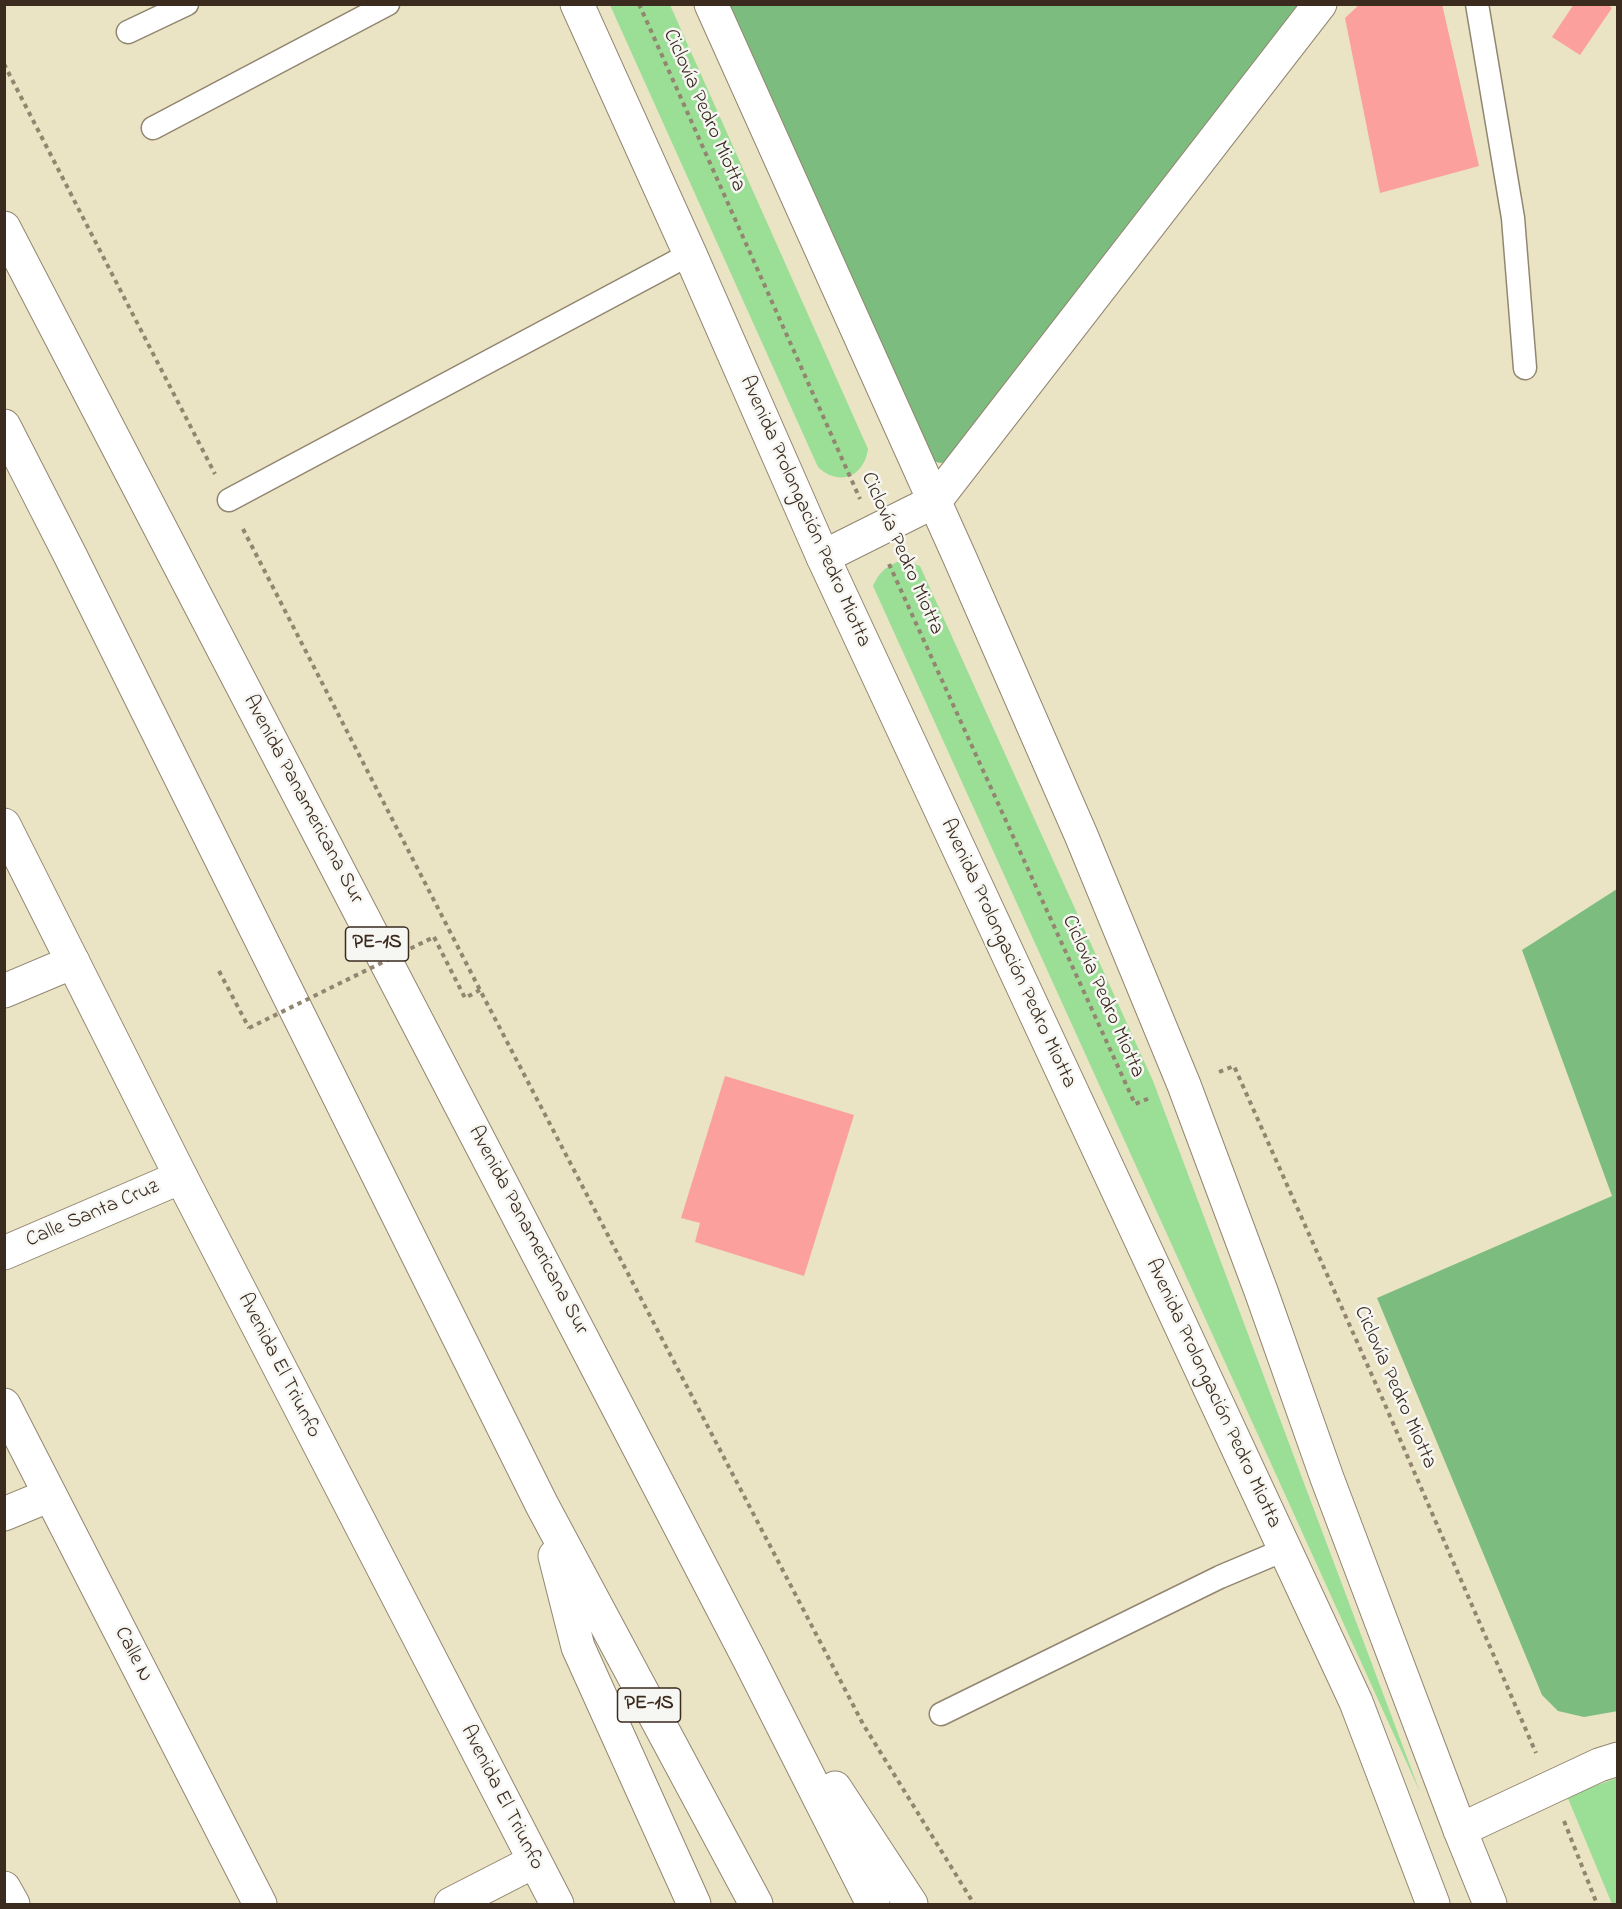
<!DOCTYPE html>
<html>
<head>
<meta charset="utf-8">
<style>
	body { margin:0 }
	#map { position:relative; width:1622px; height:1909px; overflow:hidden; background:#eae3c4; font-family:"Indie Flower",sans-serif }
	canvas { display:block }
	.frame { position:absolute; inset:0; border:6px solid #3b2a1e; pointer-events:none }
</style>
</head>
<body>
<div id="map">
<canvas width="1622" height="1909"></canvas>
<div class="frame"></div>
</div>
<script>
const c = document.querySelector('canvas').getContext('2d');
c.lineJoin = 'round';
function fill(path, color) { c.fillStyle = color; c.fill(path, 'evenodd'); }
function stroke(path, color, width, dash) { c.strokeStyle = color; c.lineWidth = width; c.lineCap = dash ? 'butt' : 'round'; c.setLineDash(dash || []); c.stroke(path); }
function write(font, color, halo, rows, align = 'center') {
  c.font = font + ' "Indie Flower",sans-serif'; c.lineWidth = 5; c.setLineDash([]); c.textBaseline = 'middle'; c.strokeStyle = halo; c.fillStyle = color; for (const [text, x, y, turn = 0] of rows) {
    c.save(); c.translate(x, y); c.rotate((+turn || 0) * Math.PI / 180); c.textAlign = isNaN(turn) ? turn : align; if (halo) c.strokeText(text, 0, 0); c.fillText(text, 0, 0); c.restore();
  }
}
fill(new Path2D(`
	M610,5H670L868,449C864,477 839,487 818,467Z
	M897,562H909L920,566L1153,1081L1420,1792L873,586C879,573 884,568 897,562Z
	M1617,1778V1904H1612L1567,1796Z`), '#9bde96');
fill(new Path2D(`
	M725,5H1311L951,460L941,463L931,461Z
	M1617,889L1618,1711L1584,1717L1558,1711L1542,1695L1377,1298L1612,1196L1522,950Z`), '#7cbd7f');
fill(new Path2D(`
	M1360,4H1442L1479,166L1380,193L1345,18Z
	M1574,4H1607L1612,8L1580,55L1552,37Z
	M725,1076L854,1115L804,1276L695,1242L700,1223L681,1218Z`), '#fba09d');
const lane = new Path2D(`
	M1477,4L1513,218L1525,368
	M128,32L187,4
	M153,128L388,4
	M229,500L690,254
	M941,1714L1220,1577L1284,1550`);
const street = new Path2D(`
	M823,557L935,501L1320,4
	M4,991L73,962
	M4,1253L181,1177
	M4,1405L260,1904
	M4,1514L50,1495
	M1460,1830L1599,1765L1618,1759
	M4,1888L13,1904
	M451,1904L533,1862`);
const secondary = new Path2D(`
	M577,4L690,254L823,557L1356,1702L1433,1904
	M711,4L959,556L1081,835L1184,1085L1261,1291L1327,1478L1460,1830L1490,1904
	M4,825L181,1177L557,1904`);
const highway = new Path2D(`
	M4,228L749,1659L873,1904
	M4,426L70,555L542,1505L756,1904
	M555,1556L578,1647L694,1904
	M835,1788L911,1904`);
stroke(lane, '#928671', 25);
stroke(street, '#928671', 35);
stroke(secondary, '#928671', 35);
stroke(highway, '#928671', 35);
stroke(new Path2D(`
	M639,4L860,499
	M4,64L215,474
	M243,529L480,990L863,1724L974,1904
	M889,564L1135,1104L1150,1098
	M434,937L465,998L480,990
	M219,971L249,1028
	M1219,1072L1234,1066L1383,1400L1536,1753
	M1564,1821L1597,1904`), '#928671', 4, [4.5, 4.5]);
stroke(lane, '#fff', 22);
stroke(street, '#fff', 33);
stroke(secondary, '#fff', 33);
stroke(highway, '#fff', 33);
stroke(new Path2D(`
	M249,1028L434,937`), '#928671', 4, [4.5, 4.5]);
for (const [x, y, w] of [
	[377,944,63],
	[649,1705,63]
]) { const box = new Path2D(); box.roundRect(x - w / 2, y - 17, w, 34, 4.5); c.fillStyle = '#f6f6f2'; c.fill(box); stroke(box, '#3b2a1e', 1.5); }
write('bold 20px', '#3b2a1e', null, [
	["PE-1S",377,944],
	["PE-1S",649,1705]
]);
write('21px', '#3b2a1e', '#f6f6f2', [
	["Ciclovía Pedro Miotta",703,111,66],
	["Avenida Prolongación Pedro Miotta",804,512,66],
	["Ciclovía Pedro Miotta",901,554,66],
	["Avenida Panamericana Sur",302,800,62],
	["Avenida Prolongación Pedro Miotta",1007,954,65],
	["Ciclovía Pedro Miotta",1102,997,66],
	["Calle Santa Cruz",93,1215,-23],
	["Avenida Panamericana Sur",527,1231,62],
	["Avenida El Triunfo",278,1366,63],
	["Ciclovía Pedro Miotta",1394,1388,66],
	["Avenida Prolongación Pedro Miotta",1212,1394,65],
	["Calle N",132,1655,63],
	["Avenida El Triunfo",501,1798,63]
]);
</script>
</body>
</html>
